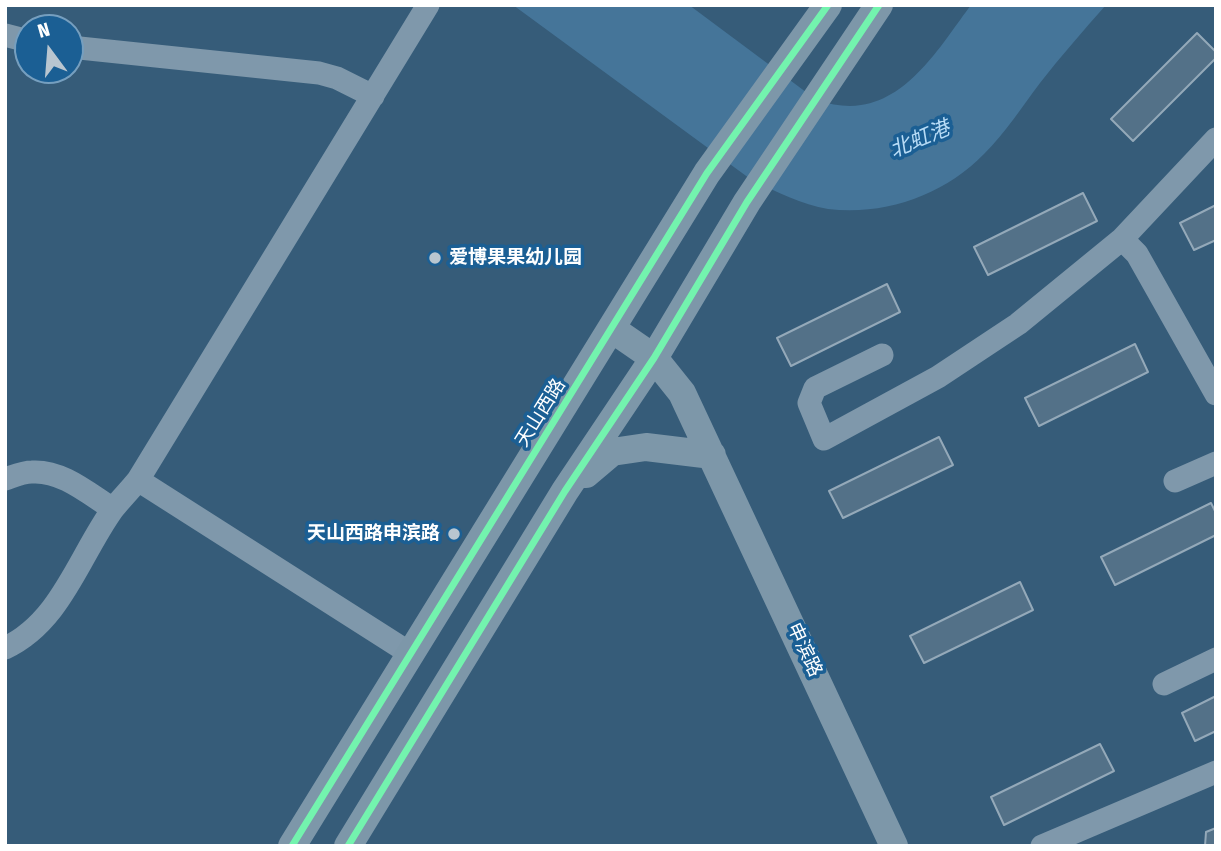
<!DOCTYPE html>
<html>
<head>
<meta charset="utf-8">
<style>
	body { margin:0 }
	#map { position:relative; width:1221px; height:851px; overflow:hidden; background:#365c79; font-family:"Fira Sans Condensed",sans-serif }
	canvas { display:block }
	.frame { position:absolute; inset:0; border:7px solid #fff; pointer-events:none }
	.north { position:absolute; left:14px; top:14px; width:70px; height:70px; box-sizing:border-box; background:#1b5f94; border:2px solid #769fbf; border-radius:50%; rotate:344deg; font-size:19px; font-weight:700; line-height:28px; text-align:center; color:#fff }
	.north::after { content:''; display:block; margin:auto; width:24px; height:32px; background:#b9c6d0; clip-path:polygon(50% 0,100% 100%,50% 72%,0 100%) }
</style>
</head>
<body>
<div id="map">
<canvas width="1221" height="851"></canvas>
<div class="frame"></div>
<div class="north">N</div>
</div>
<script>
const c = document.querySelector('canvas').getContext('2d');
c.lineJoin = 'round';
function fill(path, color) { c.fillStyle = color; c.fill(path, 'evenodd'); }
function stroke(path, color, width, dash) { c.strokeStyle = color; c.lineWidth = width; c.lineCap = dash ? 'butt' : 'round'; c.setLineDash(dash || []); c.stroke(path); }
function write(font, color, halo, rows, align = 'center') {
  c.font = font + ' "Fira Sans Condensed","Noto Sans SC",sans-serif'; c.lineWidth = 7; c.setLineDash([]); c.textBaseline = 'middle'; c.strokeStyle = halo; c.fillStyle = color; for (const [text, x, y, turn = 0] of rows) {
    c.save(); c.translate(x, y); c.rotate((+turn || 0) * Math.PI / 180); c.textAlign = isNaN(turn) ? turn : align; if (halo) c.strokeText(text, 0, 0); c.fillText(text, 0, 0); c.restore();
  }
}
fill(new Path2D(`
	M513,5H689L818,101C832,104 846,108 861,105C911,98 943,42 971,5H1106C1083,31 1061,56 1040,83C1022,107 1005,133 984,154C944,195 885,216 828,209C802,205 776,191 753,181Z`), '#457599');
const building = new Path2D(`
	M1197,33L1216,52V58L1133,141L1111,119Z
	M1083,193L1097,221L988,275L974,247Z
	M1216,205V240L1194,250L1180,223Z
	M887,284L900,312L791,366L777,338Z
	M1135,344L1148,372L1039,426L1025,398Z
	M939,437L953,465L843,518L829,491Z
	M1211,503L1216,513V535L1115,585L1101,557Z
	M1020,582L1033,610L924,663L910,636Z
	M1216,696V731L1195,741L1182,713Z
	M1100,744L1114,771L1004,825L991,797Z
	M1216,828V846H1205L1206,832Z`);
fill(building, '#537188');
stroke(building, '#94a9b9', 2);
stroke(new Path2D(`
	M5,35L28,41
	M70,47L319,73L337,78L373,96
	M1122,239L1137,254L1216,394
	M882,355L815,388L809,403L824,439L938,377L1018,324L1122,239L1216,139
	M5,479C14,476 23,472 32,472C62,470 89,494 113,509
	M138,480L411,654
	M1175,481L1216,463
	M5,648C61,622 79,556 113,509C121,499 130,490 138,480L428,5
	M1164,684L1216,659
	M1042,846L1216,772`), '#7f98ab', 23);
stroke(new Path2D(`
	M612,329L654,358L682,393L894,846
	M586,474L612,452L646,447L712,455
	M292,846L707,173L828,5
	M348,846L565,491L654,358L747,202L879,5`), '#7d97a9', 28);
stroke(new Path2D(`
	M292,846L707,173L828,5
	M348,846L565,491L654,358L747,202L879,5`), '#73f3ae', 7);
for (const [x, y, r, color] of [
	[435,258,7,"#b9c6d0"],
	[454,534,7,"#b9c6d0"]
]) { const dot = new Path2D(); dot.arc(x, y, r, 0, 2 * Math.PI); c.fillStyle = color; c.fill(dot); stroke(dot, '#1b5f94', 2.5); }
write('bold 19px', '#fff', '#1b5f94', [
	["爱博果果幼儿园",449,258],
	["天山西路申滨路",440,534,"right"]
], 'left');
write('19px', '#fff', '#1b5f94', [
	["天山西路",541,413,-58],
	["申滨路",804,650,65]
]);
write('italic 21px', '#b8dcf6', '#1b5f94', [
	["北虹港",920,140,-23]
]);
</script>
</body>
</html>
